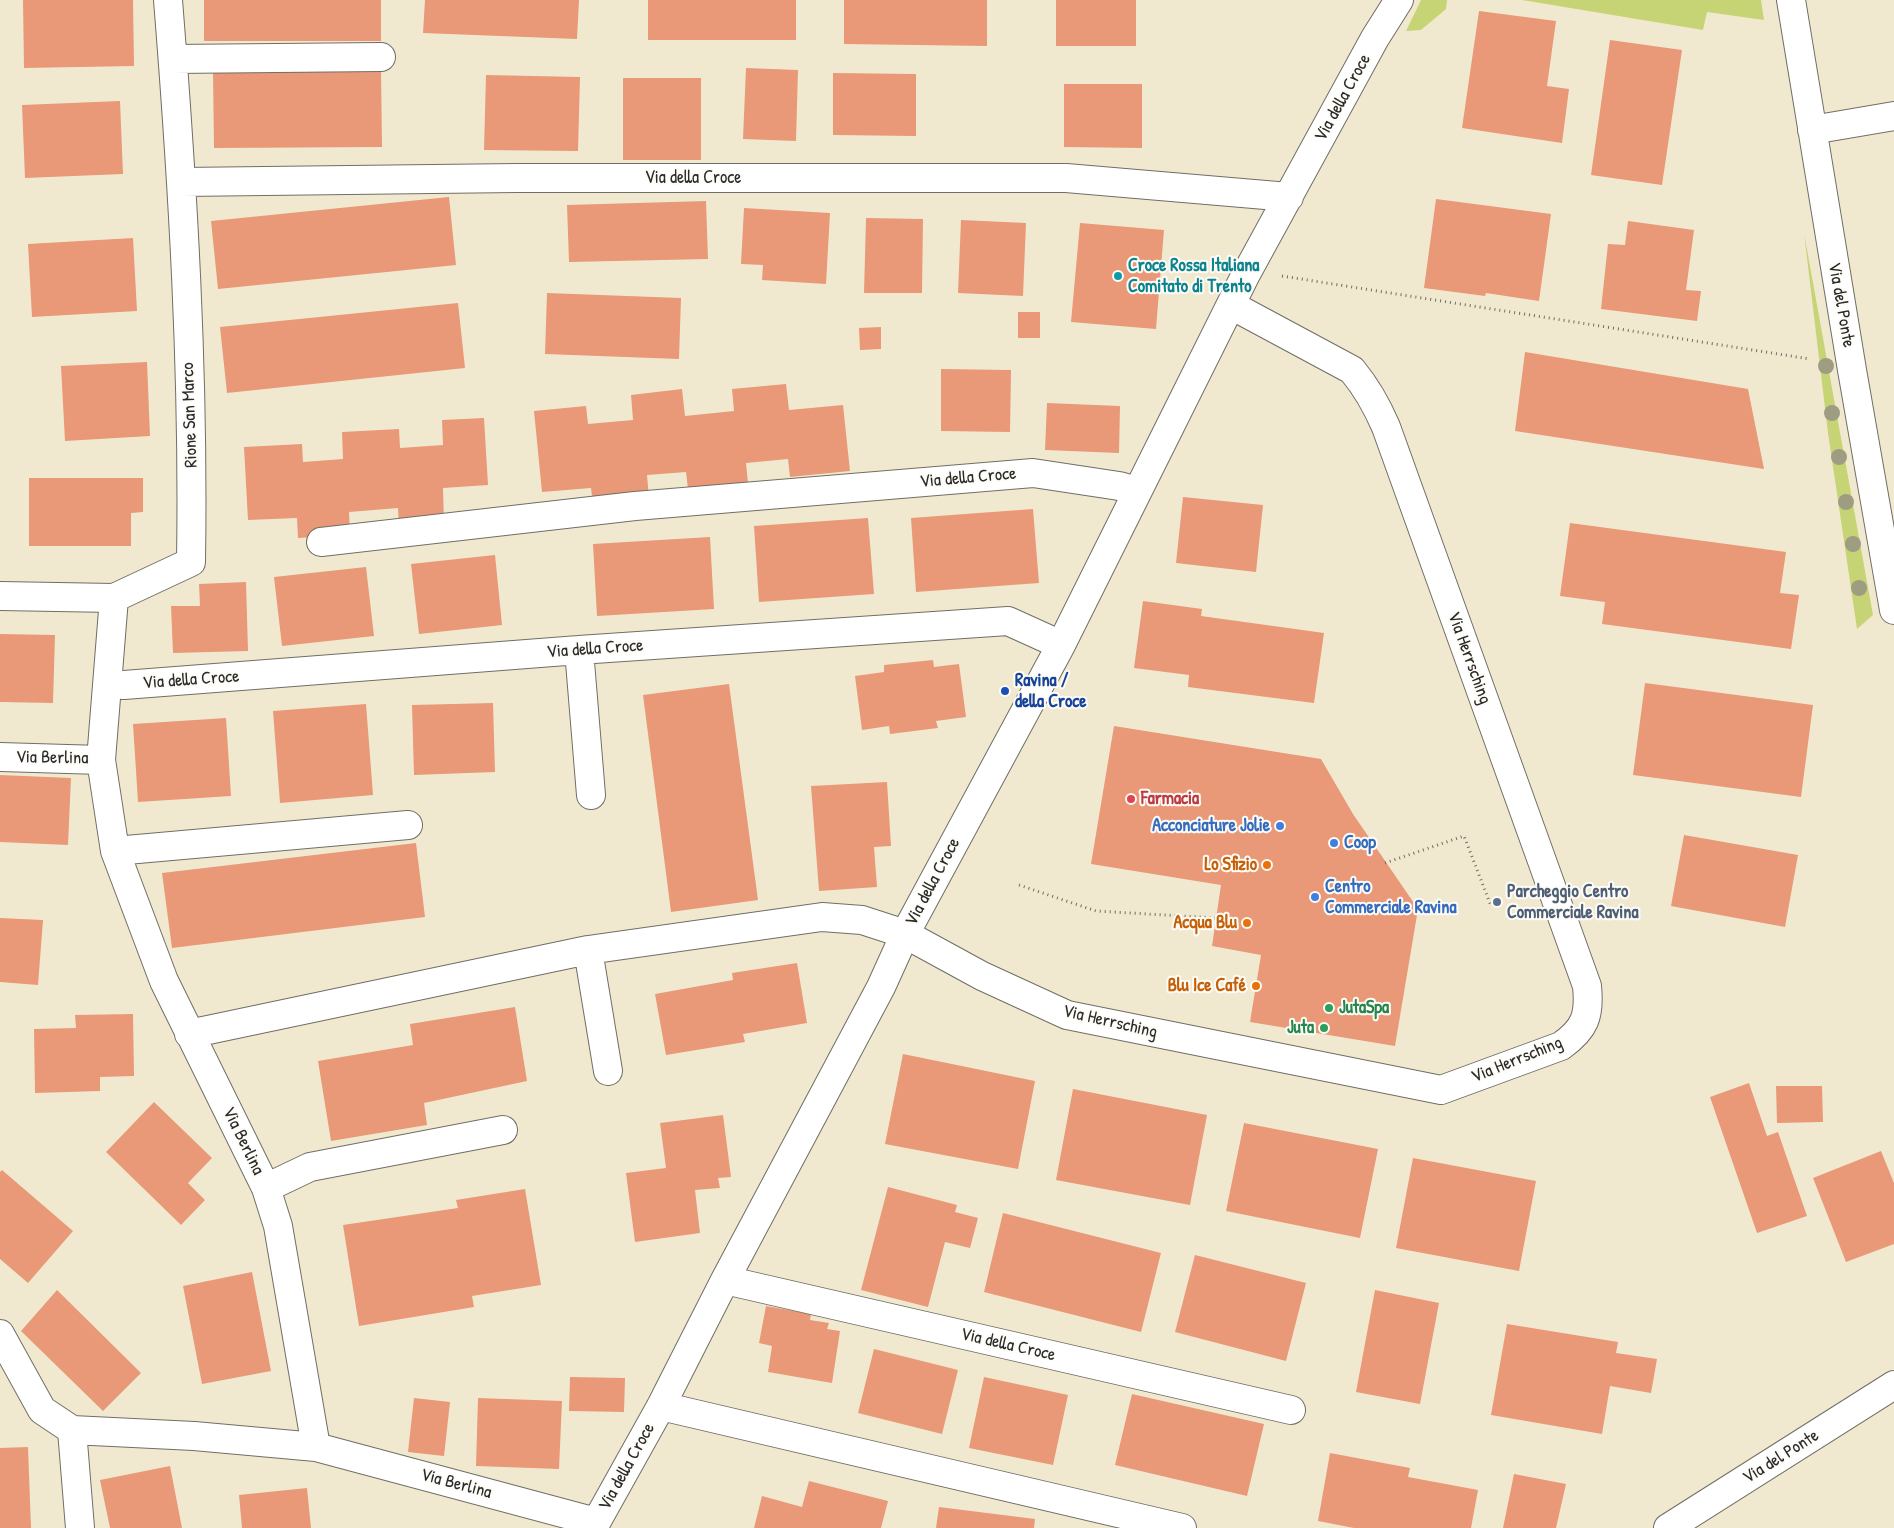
<!DOCTYPE html>
<html>
<head>
<meta charset="utf-8">
<style>
	body { margin:0 }
	canvas { display:block; background:#f0e9d0 }
</style>
</head>
<body>
<canvas width="1894" height="1528"></canvas>
<script>
const c = document.querySelector('canvas').getContext('2d');
c.lineJoin = 'round';
function fill(path, color) { c.fillStyle = color; c.fill(path, 'evenodd'); }
function stroke(path, color, width, dash) { c.strokeStyle = color; c.lineWidth = width; c.lineCap = dash ? 'butt' : 'round'; c.setLineDash(dash || []); c.stroke(path); }
function write(font, color, halo, rows, align = 'center') {
  c.font = font + ' "Patrick Hand",sans-serif'; c.lineWidth = 4; c.setLineDash([]); c.textBaseline = 'middle'; c.strokeStyle = halo; c.fillStyle = color; for (const [text, x, y, turn = 0] of rows) {
    c.save(); c.translate(x, y); c.rotate((+turn || 0) * Math.PI / 180); c.textAlign = isNaN(turn) ? turn : align; if (halo) c.strokeText(text, 0, 0); c.fillText(text, 0, 0); c.restore();
  }
}
fill(new Path2D(`
	M1421,0H1447L1446,9L1421,30L1406,31Z
	M1522,0H1761L1764,20L1707,12L1703,30Z
	M1804,233L1873,615L1857,629L1828,433Z`), '#c7d475');
fill(new Path2D(`
	M23,0H133L134,66L24,68Z
	M204,0H381V41H204Z
	M425,0H579L577,39L423,33Z
	M648,0H796V40H648Z
	M844,0H987V46L844,44Z
	M1056,0H1136V46H1056Z
	M1479,11L1556,21L1547,86L1569,89L1562,143L1462,128Z
	M1610,40L1682,50L1662,185L1591,175Z
	M746,68L798,70L796,141L743,139Z
	M381,71L382,147L214,148L213,72Z
	M833,73L916,74V136L833,135Z
	M486,75L580,77L578,151L484,150Z
	M623,78H701V160H623Z
	M1064,84H1142V148L1064,147Z
	M120,101L123,174L25,178L22,105Z
	M449,197L456,265L218,289L211,221Z
	M1436,199L1551,214L1539,301L1486,293L1485,296L1424,288Z
	M706,201L708,259L569,262L567,205Z
	M744,208L830,213L826,284L762,280L763,265L741,264Z
	M866,218L923,219L922,293H864Z
	M961,220L1026,223L1023,296L958,293Z
	M1628,221L1694,230L1686,290L1701,291L1697,321L1601,309L1608,244L1625,245Z
	M1080,223L1164,230L1156,329L1071,322Z
	M133,238L137,311L32,317L28,244Z
	M547,293L681,298L679,359L545,354Z
	M458,303L465,368L227,393L220,327Z
	M1018,312H1040V338H1018Z
	M881,327V349L860,350L859,328Z
	M1525,352L1748,389L1764,469L1515,431Z
	M147,362L150,436L65,441L61,366Z
	M941,369L1011,370L1010,432L941,431Z
	M786,384L789,410L843,405L850,471L790,477L788,459L746,463L748,483L688,489L686,472L647,475L649,498L593,504L591,488L542,492L534,411L586,406L588,424L633,420L631,395L682,389L685,416L734,411L732,389Z
	M1047,403L1120,406L1119,453L1045,450Z
	M484,418L488,485L443,488L444,524L399,527L398,508L349,512L350,535L298,538L297,518L248,520L244,447L302,444L303,462L343,459L342,432L399,429L400,448L443,445L442,420Z
	M29,478H143V512L131,513V546H29Z
	M1183,497L1263,505L1256,572L1176,563Z
	M1033,509L1039,583L916,592L911,518Z
	M868,518L874,594L759,602L754,526Z
	M1570,523L1786,552L1780,593L1799,595L1791,649L1602,624L1605,602L1560,596Z
	M710,537L714,609L597,616L593,544Z
	M495,555L502,625L419,634L411,564Z
	M366,567L374,636L282,646L274,577Z
	M246,582L248,651L173,653L171,606H200L199,584Z
	M1143,601L1202,609L1201,616L1324,633L1314,703L1188,687L1189,675L1134,668Z
	M0,634L55,635L53,703L0,702Z
	M933,660L934,667L959,664L966,717L936,721L938,728L890,734L889,726L862,730L855,676L884,672V665Z
	M1645,683L1813,705L1801,797L1633,775Z
	M729,684L758,900L671,912L643,695Z
	M493,703L495,772L414,775L412,705Z
	M366,704L373,795L280,803L273,711Z
	M226,718L231,796L138,802L133,724Z
	M1114,726L1321,759L1353,814L1418,909L1395,1046L1250,1022L1261,955L1212,946L1221,885L1091,864Z
	M0,775L71,778L68,845L0,842Z
	M887,782L891,846L874,847L877,887L819,891L811,786Z
	M1684,835L1798,855L1785,927L1671,906Z
	M416,843L425,917L172,948L162,873Z
	M0,918L43,920L38,985L0,982Z
	M797,963L807,1023L743,1034L745,1042L666,1055L655,994L733,980L732,973Z
	M515,1007L527,1081L424,1103L427,1125L331,1141L318,1061L413,1045L410,1024Z
	M133,1014L134,1076L100,1077V1091L35,1093L34,1029L76,1028L75,1015Z
	M903,1054L1035,1081L1018,1169L885,1144Z
	M1749,1083L1767,1136L1778,1132L1807,1216L1757,1233L1710,1097Z
	M1776,1086H1822L1823,1122L1777,1123Z
	M1073,1089L1207,1115L1190,1205L1056,1180Z
	M154,1102L212,1158L188,1183L205,1200L181,1225L106,1152Z
	M723,1115L731,1177L718,1178L720,1188L695,1190L700,1233L635,1242L626,1173L666,1168L660,1123Z
	M1244,1123L1378,1149L1360,1238L1226,1211Z
	M1881,1151L1894,1183V1244L1846,1262L1813,1178Z
	M1413,1158L1536,1181L1519,1271L1396,1248Z
	M2,1170L73,1231L28,1283L0,1259V1172Z
	M888,1187L957,1205L955,1212L978,1218L970,1248L945,1242L928,1307L861,1290Z
	M525,1189L541,1285L472,1296L474,1307L359,1326L343,1225L458,1208L456,1200Z
	M1003,1213L1161,1253L1141,1332L984,1292Z
	M1195,1255L1306,1283L1286,1361L1175,1332Z
	M252,1272L271,1371L202,1384L183,1286Z
	M57,1290L141,1373L103,1411L21,1331Z
	M1375,1290L1439,1303L1420,1404L1356,1392Z
	M766,1306L811,1314L810,1320L829,1323L827,1329L840,1331L832,1383L768,1372L772,1346L759,1343Z
	M1507,1324L1618,1342L1616,1353L1657,1359L1651,1393L1610,1386L1602,1434L1491,1415Z
	M874,1349L958,1370L942,1434L858,1413Z
	M570,1377L625,1378L624,1412L569,1411Z
	M984,1377L1068,1395L1053,1465L969,1448Z
	M1132,1394L1264,1424L1247,1496L1115,1465Z
	M414,1398L450,1402L444,1456L408,1452Z
	M478,1398L562,1401L559,1469L476,1466Z
	M28,1447L31,1528H0V1448Z
	M1330,1453L1410,1468L1408,1477L1478,1490L1471,1528H1354L1318,1521Z
	M170,1466L182,1528H110L100,1480Z
	M1514,1474L1566,1484L1556,1528H1503Z
	M809,1481L888,1501L881,1528H754L762,1496L802,1507Z
	M307,1488L311,1528H242L239,1495Z
	M939,1507L1035,1519L1034,1528H936Z`), '#e99978');
const minor = new Path2D(`
	M1791,0L1852,370L1894,610
	M173,59L381,57
	M1812,130L1894,116
	M181,182L517,178H1066L1289,197
	M321,542L635,506L1033,473L1119,486L1137,491
	M0,596L114,598L191,562C194,375 183,187 168,0
	M114,598L101,760L115,851L164,981L266,1188L278,1226L316,1447
	M579,650L591,795
	M124,685L579,650L1008,621L1061,645
	M0,757L101,760
	M115,851L408,825
	M588,950L608,1071
	M189,1034L588,950L822,917L862,920L905,934L982,976L1067,1015L1441,1090L1561,1046C1585,1029 1590,1016 1587,986L1386,427C1377,406 1367,388 1352,370L1231,305
	M266,1188L310,1167L503,1130
	M725,1280L1291,1410
	M0,1334L42,1410L72,1430L194,1436L316,1447L596,1522
	M661,1406L1182,1528
	M72,1430L80,1528
	M593,1528L661,1406L725,1280L881,987L905,934L1061,645L1246,274L1375,38L1399,0
	M1668,1528L1894,1385`);
stroke(minor, '#706e65', 30);
stroke(new Path2D(`
	M1282,276L1810,359
	M1385,863L1464,836L1491,906
	M1019,885L1096,911L1216,918`), '#706e65', 3, [1, 4]);
stroke(minor, '#fff', 28);
c.fillStyle = '#9e9d81';
for (const [x, y] of [
	[1826,366],
	[1832,413],
	[1839,457],
	[1846,502],
	[1853,544],
	[1859,588]
]) { c.beginPath(); c.arc(x, y, 8, 0, 2 * Math.PI); c.fill(); }
for (const [x, y, r, color] of [
	[1118,276,5,"#0f9aa8"],
	[1005,691,5,"#1a4fb4"],
	[1131,799,5,"#e0444e"],
	[1280,826,5,"#3f7fe0"],
	[1334,843,5,"#3f7fe0"],
	[1267,865,5,"#e8710a"],
	[1315,897,5,"#3f7fe0"],
	[1497,902,5,"#5c6f8a"],
	[1247,923,5,"#e8710a"],
	[1256,986,5,"#e8710a"],
	[1329,1008,5,"#2e9e5b"],
	[1324,1028,5,"#2e9e5b"]
]) { const dot = new Path2D(); dot.arc(x, y, r, 0, 2 * Math.PI); c.fillStyle = color; c.fill(dot); stroke(dot, '#fdfcf7', 2); }
write('18px', '#2b2b2b', '#fdfcf7', [
	["Via della Croce",1343,98,-61],
	["Via della Croce",693,178],
	["Via del Ponte",1841,305,80],
	["Rione San Marco",190,415,-92],
	["Via della Croce",968,478,-5],
	["Via della Croce",595,649,-4],
	["Via Herrsching",1469,658,70],
	["Via della Croce",191,680,-4],
	["Via Berlina",52,758,1],
	["Via della Croce",933,882,-62],
	["Via Herrsching",1110,1022,13],
	["Via Herrsching",1517,1060,-22],
	["Via Berlina",243,1141,64],
	["Via della Croce",1008,1345,13],
	["Via del Ponte",1781,1457,-32],
	["Via della Croce",627,1467,-61],
	["Via Berlina",456,1484,15]
]);
write('bold 18px', '#0d838f', '#fdfcf7', [
	["Croce Rossa Italiana",1128,266],
	["Comitato di Trento",1128,287]
], 'left');
write('bold 18px', '#164399', '#fdfcf7', [
	["Ravina /",1015,681],
	["della Croce",1015,702]
], 'left');
write('bold 18px', '#be3a42', '#fdfcf7', [
	["Farmacia",1141,799]
], 'left');
write('bold 18px', '#366cbe', '#fdfcf7', [
	["Acconciature Jolie",1270,826,"right"],
	["Coop",1344,843],
	["Centro",1325,887],
	["Commerciale Ravina",1325,908]
], 'left');
write('bold 18px', '#c56008', '#fdfcf7', [
	["Lo Sfizio",1257,865],
	["Acqua Blu",1237,923],
	["Blu Ice Café",1246,986]
], 'right');
write('bold 18px', '#4e5e75', '#fdfcf7', [
	["Parcheggio Centro",1507,892],
	["Commerciale Ravina",1507,913]
], 'left');
write('bold 18px', '#27864d', '#fdfcf7', [
	["JutaSpa",1339,1008],
	["Juta",1314,1028,"right"]
], 'left');
</script>
</body>
</html>
